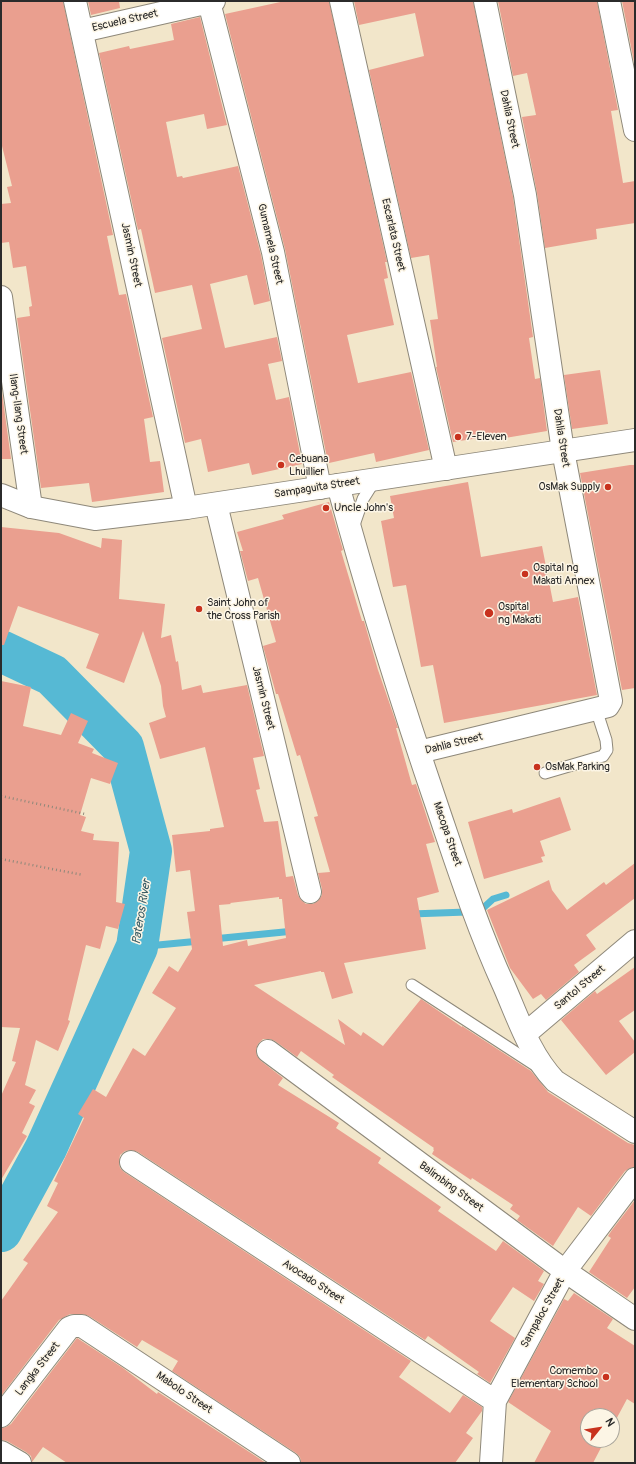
<!DOCTYPE html>
<html>
<head>
<meta charset="utf-8">
<style>
	body { margin:0 }
	#map { position:relative; width:636px; height:1464px; overflow:hidden; background:#f2e6ca; font-family:Pangolin,sans-serif }
	canvas { display:block }
	.frame { position:absolute; inset:0; border:2px solid #2b2b2b; pointer-events:none }
	.north { position:absolute; left:580px; top:1408px; width:40px; height:40px; box-sizing:border-box; background:#fcf5e5; border:1px solid #a8a49b; border-radius:50%; rotate:60deg; font-size:11px; font-weight:700; line-height:16px; text-align:center; color:#2b2b2b }
	.north::after { content:''; display:block; margin:auto; width:14px; height:18px; background:#c8321e; clip-path:polygon(50% 0,100% 100%,50% 72%,0 100%) }
</style>
</head>
<body>
<div id="map">
<canvas width="636" height="1464"></canvas>
<div class="frame"></div>
<div class="north">N</div>
</div>
<script>
const c = document.querySelector('canvas').getContext('2d');
c.lineJoin = 'round';
function stroke(path, color, width, dash) { c.strokeStyle = color; c.lineWidth = width; c.lineCap = dash ? 'butt' : 'round'; c.setLineDash(dash || []); c.stroke(path); }
function fill(path, color) { c.fillStyle = color; c.fill(path, 'evenodd'); }
function write(font, color, halo, rows, align = 'center') {
  c.font = font + ' Pangolin,sans-serif'; c.lineWidth = 3; c.setLineDash([]); c.textBaseline = 'middle'; c.strokeStyle = halo; c.fillStyle = color; for (const [text, x, y, turn = 0] of rows) {
    c.save(); c.translate(x, y); c.rotate((+turn || 0) * Math.PI / 180); c.textAlign = isNaN(turn) ? turn : align; if (halo) c.strokeText(text, 0, 0); c.fillText(text, 0, 0); c.restore();
  }
}
stroke(new Path2D(`
	M481,910L493,899L506,895
	M411,914L467,912
	M213,939L294,931
	M137,947L200,941`), '#56b9d4', 7);
stroke(new Path2D(`
	M1,651L52,675L123,747L151,851L137,947L46,1148L1,1231`), '#56b9d4', 42);
fill(new Path2D(`
	M1,1H63L113,235L107,236L119,295L126,294L153,417L144,419L150,462L160,461L164,492L92,502L89,483L41,488L17,318L30,316L29,307L32,306L26,266L13,268L9,242L1,243V204L11,203L7,187L12,186L1,142Z
	M88,1H119L120,8L91,15Z
	M285,1H329L387,262H385L388,278L384,279L394,325L347,335L358,383L411,372L429,450L376,462L374,453L329,463L328,458H327L285,249L225,14Z
	M354,1H473L513,197L533,337L529,338L535,379L540,378L547,431L499,439V435L453,442L436,367H437L430,320L438,319L429,255L411,258L369,70L424,56L415,13L359,25Z
	M498,1H597L618,110L611,111L623,183L635,181V223L596,229L597,239L545,248L537,193L522,117L536,115L527,73L513,76Z
	M622,1H635V67Z
	M200,17L227,125L207,129L204,114L166,122L177,177L182,176L183,178L238,166L261,255L270,301L254,305L247,275L210,284L225,348L277,337L282,361L268,364L276,400L289,397L302,464L252,475L249,463L208,472L201,439L185,443L162,338L202,329L192,285L155,293L141,229L138,230L99,53L129,46L130,49L174,40L171,24Z
	M600,370L608,424L572,429L564,375Z
	M1,385L11,459H1Z
	M630,465H635V688L622,690L580,473Z
	M468,482L481,557L542,546L553,602L578,597L597,695L444,723L433,665L421,667L406,585L393,587L381,521L394,518L390,496Z
	M329,502L343,550L341,551L362,621H364L378,670L398,728H396L412,785L416,784L435,842L426,844L439,892L417,898L426,949L344,963L353,993L332,999L324,972H321V971L254,985L345,1045L338,1019L361,1036L363,1032L383,1046L421,999L462,1027V1026L531,1071L548,1092L628,1143L635,1145V1167L630,1168L625,1171L591,1216L578,1207L553,1246L517,1220L520,1216L510,1209L513,1205L472,1178L471,1180L432,1154L434,1150L433,1149L434,1148L332,1077L334,1075L301,1051L297,1057L275,1041L270,1039H263L258,1044L256,1050L257,1056L261,1061L283,1078L278,1085L339,1123L336,1128L381,1158L378,1163L441,1207L438,1211L496,1251L503,1241L544,1271L538,1281L544,1284L534,1301L513,1287L490,1321L515,1338L490,1383L477,1374L479,1372L428,1336L425,1340L138,1152L131,1150L125,1151L120,1155L119,1162L120,1168L124,1172L411,1361L399,1377L450,1413L463,1395L482,1407V1411L466,1433L473,1438L455,1463H301L300,1457L296,1453L172,1371L178,1361L142,1340L137,1347L89,1316L82,1314H70L59,1320L1,1396V1301L28,1263L23,1260L58,1212L47,1206L58,1183L54,1181L84,1118L78,1114L93,1089L106,1097L133,1048L145,1056L176,1008L152,993L169,966L178,972L192,949L187,912L195,911L190,870L176,872L172,835L210,831V829L224,827L205,747L160,759L149,723L166,717L163,706L161,686L143,631L124,683L86,668L99,634L18,606L4,645H1V527L59,533L101,548L102,538L122,540L119,599L165,604L161,638L171,635L176,662L178,661L182,690L201,685L203,693L247,685L264,756L253,758L260,789L256,790L264,822L278,821L286,877L293,876L298,895L301,900L306,904H313L318,901L322,895V889L318,873L330,872L314,817L318,816L300,755L297,756L278,694H276L263,646L276,642L258,578L248,581L240,551H243L237,532L284,519L282,515ZM279,897V899H282L286,938L248,946L247,940L223,946L219,905L231,904L230,903Z
	M1,681L31,687L23,726L61,735L71,713L88,721L78,743L94,749L92,753L118,763L110,784L91,778L80,815L86,817L81,831L94,834L93,840L119,842L116,902L125,904L118,929L106,926L100,949L86,945L68,1020L70,1021L58,1051L36,1040L25,1085L36,1090L29,1103L35,1106L22,1133L27,1136L1,1180V1096L16,1062L12,1061L20,1028L1,1027Z
	M560,797L571,830L540,841L545,856L541,857L543,862L484,879L468,822L512,809L513,813Z
	M635,863V898L586,935L596,949L574,965L579,972L546,1000L541,994L533,999L510,968L487,910L549,880L552,890L567,910L604,882L606,885Z
	M635,967V1010L619,1021L635,1042V1052L606,1075L561,1020L595,991L597,994Z
	M635,1200V1287L627,1298L589,1272L611,1238L608,1236L612,1230Z
	M574,1293L613,1319L607,1328L635,1346V1404L627,1399L612,1427V1416H588V1440H605L593,1463H534L551,1431L508,1402L564,1299L568,1301Z
	M77,1338L123,1368L157,1394L158,1392L266,1463H67L43,1447L32,1462L31,1456L26,1452L7,1441L1,1440V1428L6,1427L11,1424Z`), '#ea9f8f');
const service = new Path2D(`
	M353,528L363,499L375,480
	M545,773L603,756L607,750L606,740L596,709
	M412,985L538,1067`);
const minor = new Path2D(`
	M75,1L186,508
	M341,1L446,469
	M609,1L635,130
	M209,2L273,252L320,488
	M82,31L214,1
	M1,297L31,507
	M338,485C368,595 402,704 439,812C459,871 478,929 504,986C518,1018 530,1055 555,1081L635,1132
	M216,504L310,892
	M419,752L596,709L608,706L611,701L563,451L525,195L485,1
	M525,1034L635,941
	M268,1051L565,1271L635,1319
	M131,1162L495,1401
	M1,1416L69,1328L74,1326H82L289,1463
	M1,1452L20,1463
	M491,1463L495,1401L565,1271L635,1179`);
const tertiary = new Path2D(`
	M1,495L31,507L95,519L186,508L635,440`);
stroke(service, '#8e887a', 13);
stroke(minor, '#8e887a', 24);
stroke(tertiary, '#8e887a', 24);
stroke(new Path2D(`
	M1,796L85,814
	M1,859L83,875`), '#8e887a', 2.5, [1, 3]);
stroke(service, '#fff', 11);
stroke(minor, '#fff', 22);
stroke(tertiary, '#fff', 22);
for (const [x, y, r, color] of [
	[458,437,4,"#c8321e"],
	[281,465,4,"#c8321e"],
	[608,487,4,"#c8321e"],
	[326,508,4,"#c8321e"],
	[525,574,4,"#c8321e"],
	[199,609,4,"#c8321e"],
	[489,613,5,"#c8321e"],
	[537,767,4,"#c8321e"],
	[606,1377,4,"#c8321e"]
]) { const dot = new Path2D(); dot.arc(x, y, r, 0, 2 * Math.PI); c.fillStyle = color; c.fill(dot); stroke(dot, '#fcf5e5', 1.5); }
write('11px', '#2b2b2b', '#fcf5e5', [
	["Escuela Street",125,21,-13],
	["Dahlia Street",509,119,78],
	["Escarlata Street",393,235,77],
	["Gumamela Street",270,244,77],
	["Jasmin Street",131,255,78],
	["Ilang-Ilang Street",18,414,82],
	["Dahlia Street",561,438,81],
	["Sampaguita Street",317,488,-9],
	["Jasmin Street",263,698,76],
	["Dahlia Street",454,744,-14],
	["Macopa Street",447,834,71],
	["Santol Street",580,988,-40],
	["Balimbing Street",451,1187,36],
	["Avocado Street",313,1282,33],
	["Sampaloc Street",543,1313,-61],
	["Langka Street",38,1369,-52],
	["Mabolo Street",184,1393,34]
]);
write('11px', '#2b2b2b', '#fcf5e5', [
	["7-Eleven",466,437],
	["Cebuana",289,459],
	["Lhuillier",289,472],
	["OsMak Supply",600,487,"right"],
	["Uncle John's",334,508],
	["Ospital ng",533,568],
	["Makati Annex",533,581],
	["Saint John of",207,603],
	["the Cross Parish",207,616],
	["Ospital",498,607],
	["ng Makati",498,620],
	["OsMak Parking",545,767],
	["Comembo",598,1371,"right"],
	["Elementary School",598,1384,"right"]
], 'left');
write('italic 12px', '#3a5d66', '#fcf5e5', [
	["Pateros River",142,912,-81]
]);
</script>
</body>
</html>
